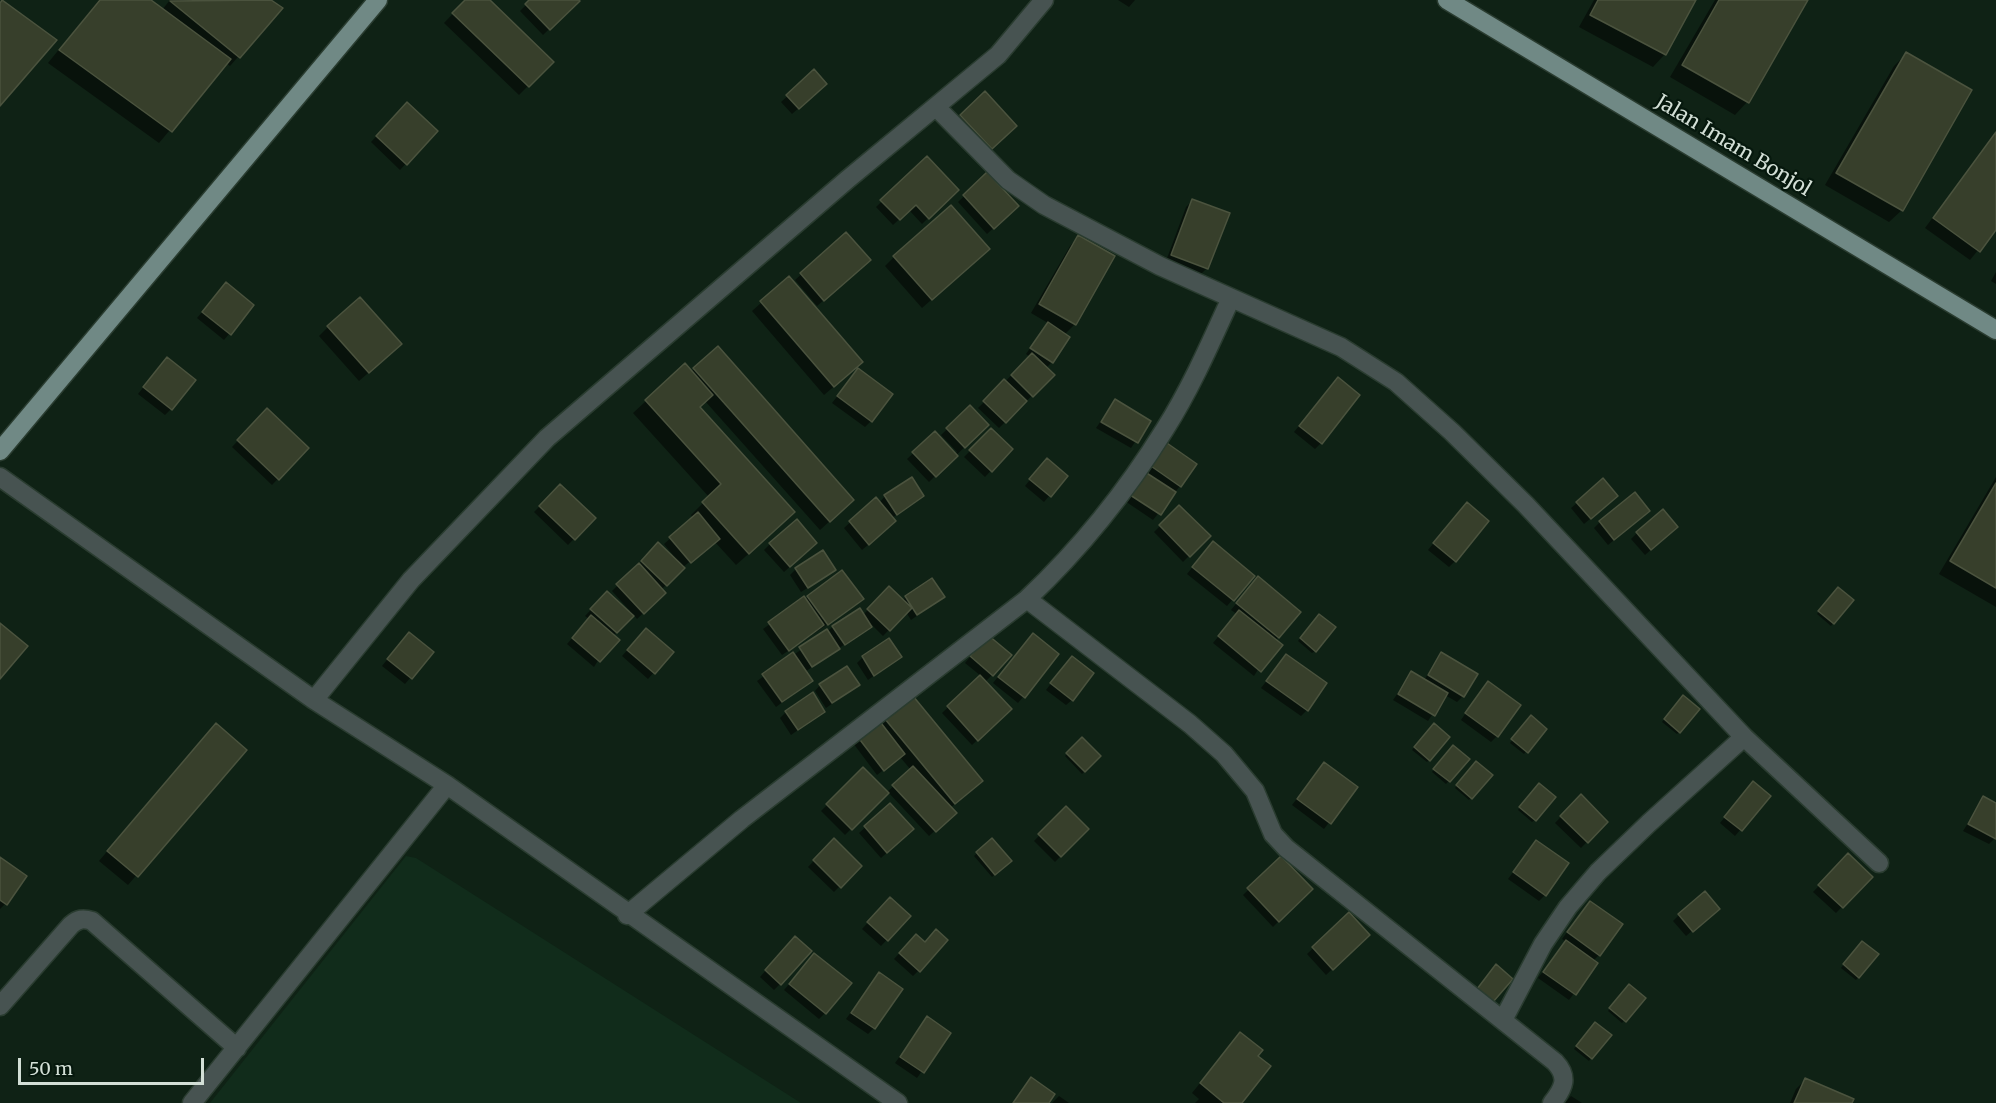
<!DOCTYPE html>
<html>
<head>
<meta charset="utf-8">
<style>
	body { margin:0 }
	#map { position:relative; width:1996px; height:1103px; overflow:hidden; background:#0f2215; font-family:Merriweather,serif }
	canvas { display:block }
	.scale { position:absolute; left:18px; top:1058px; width:186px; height:27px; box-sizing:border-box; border:3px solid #d3dfd6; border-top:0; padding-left:8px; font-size:18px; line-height:21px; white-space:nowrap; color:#d3dfd6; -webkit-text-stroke:4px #06180d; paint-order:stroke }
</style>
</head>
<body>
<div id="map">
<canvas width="1996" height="1103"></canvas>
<div class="scale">50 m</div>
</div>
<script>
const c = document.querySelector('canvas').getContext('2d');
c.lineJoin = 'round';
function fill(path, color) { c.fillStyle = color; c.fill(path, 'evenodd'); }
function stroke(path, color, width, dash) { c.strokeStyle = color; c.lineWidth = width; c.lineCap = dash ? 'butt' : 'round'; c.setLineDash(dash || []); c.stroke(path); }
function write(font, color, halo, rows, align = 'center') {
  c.font = font + ' Merriweather,serif'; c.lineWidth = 4.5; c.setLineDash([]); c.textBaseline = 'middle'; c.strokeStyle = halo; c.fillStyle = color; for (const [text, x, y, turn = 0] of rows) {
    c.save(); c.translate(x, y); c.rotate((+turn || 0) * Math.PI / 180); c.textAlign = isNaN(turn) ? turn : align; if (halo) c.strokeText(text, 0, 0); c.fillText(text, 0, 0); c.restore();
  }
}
fill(new Path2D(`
	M406,856L416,858L801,1103H210Z`), '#112c1b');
fill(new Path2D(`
	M99,0H148L162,10L170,0H268L281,8L230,66L226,63L159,143L48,63Z
	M466,0H488L552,62L519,95L444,23Z
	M531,0H577L578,1L543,35L520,11Z
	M1118,0H1135L1129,7Z
	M1594,0H1695L1665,54L1653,67L1579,27Z
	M1715,0H1806L1747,102L1735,115L1670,77Z
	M1906,54L1902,210L1889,222L1825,185L1894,66Z
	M814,72L819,90L792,114L781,102Z
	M984,93L1014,126L985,154L955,122Z
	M407,104L436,131L400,170L371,142Z
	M1996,132V228L1970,260L1925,228Z
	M927,158L957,190L922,224L909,210L893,225L876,207Z
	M987,174L1017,206L987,234L958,202Z
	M1192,201L1207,268L1201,274L1166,261L1186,207Z
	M846,234L863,266L817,306L795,280Z
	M1079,236L1075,324L1064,335L1052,362L1046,368L1053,375L999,428L978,408L1030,357L1026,354L1048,323L1031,313L1070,246Z
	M894,257L979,258L922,308L885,266Z
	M1996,272V284L1991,281Z
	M789,278L852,371L824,395L752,311Z
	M226,284L229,334L224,340L197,318Z
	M328,327L391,353L359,381L319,336Z
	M718,348L843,509L820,530L705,401L699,407L781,525L736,565L715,542L683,567L661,590L664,593L637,619L633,614L613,636L594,667L567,644L589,619L585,616L607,593L628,612L630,611L612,591L658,545L677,560L664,544L693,518L691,515L709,497L633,413L685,365L691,372Z
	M161,365L171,409L165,415L138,394Z
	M858,370L871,421L865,427L832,403Z
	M1333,385L1321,443L1315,449L1294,432Z
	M1115,401L1149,421L1131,448L1096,428Z
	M970,407L987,425L929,482L907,459L935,433L955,454L957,452L941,435Z
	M267,410L307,448L272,485L232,447Z
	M991,430L1011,449L985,477L964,457Z
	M1158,448L1180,486L1153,520L1122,499Z
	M1041,466L1066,476L1044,502L1025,486Z
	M1996,477V607L1939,574Z
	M560,486L594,518L568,545L534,512Z
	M885,496H922L892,518L889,527L862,550L844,528L876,499L879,503Z
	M1610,502L1584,524L1571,508L1577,503Z
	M1179,507L1209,536L1183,562L1154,532Z
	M1461,510L1455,561L1449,567L1428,550Z
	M1642,517L1608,545L1594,528L1600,522Z
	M1637,533H1670L1645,555L1631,539Z
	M770,544L810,549L784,572L764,550Z
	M1207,549L1253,576L1227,606L1187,574Z
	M796,569L828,575L801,592L790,575Z
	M1252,584L1278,637L1254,676L1213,643L1237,614L1231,610Z
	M889,588L902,601L906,597H943L911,620L906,612L883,636L872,625L805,672L811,681L776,707L757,681L833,627L863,615Z
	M1835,591L1833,623L1831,626L1817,614Z
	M808,597L856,605L782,655L763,629Z
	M1317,618L1315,651L1312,653L1298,641Z
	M640,636L672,652L648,679L622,656Z
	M403,640L432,652L405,684L382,666Z
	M1027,641L1023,697L1018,703L993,683Z
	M982,643L992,675L985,682L1010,709L972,745L942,713L981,676L965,663Z
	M1442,654L1463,696L1457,702L1445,695L1428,721L1393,700L1412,673L1424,680Z
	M1286,656L1307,710L1301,716L1261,688Z
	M863,657H900L868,680L857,663Z
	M1066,664L1072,700L1066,705L1046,690Z
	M820,685H858L826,708L815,691Z
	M1482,689L1497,736L1491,742L1461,720Z
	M1683,697L1679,732L1677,734L1662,722Z
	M786,712H823L791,735L780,718Z
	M886,720L972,790L950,808L954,813L929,836L888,792L845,835L821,811L863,769L886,793L911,770L900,757L877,775L853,743Z
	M1529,720L1545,729L1524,754L1510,743Z
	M1431,728L1429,760L1427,762L1412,750Z
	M207,734L244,750L128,885L99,861Z
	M1082,739L1099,756L1082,774L1065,756Z
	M1451,749L1468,759L1446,784L1432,772Z
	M1476,763L1490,775L1469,800L1455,788Z
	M1324,764L1356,787L1324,829L1292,805Z
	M1537,787L1535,820L1532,822L1518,810Z
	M1748,789L1769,796L1735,836L1720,823Z
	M1581,796L1606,822L1581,848L1555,823Z
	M1984,798L1996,805V837L1989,844L1963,831Z
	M890,805L906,835L881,858L859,833Z
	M1066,808L1087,829L1055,862L1034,841Z
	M834,840L860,866L834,892L808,867Z
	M992,840L1010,861L992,877L974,856Z
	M1531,848L1545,895L1539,901L1508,879Z
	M1848,856L1871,877L1836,913L1813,892Z
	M1281,858L1311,889L1273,927L1243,895Z
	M0,859L5,904L0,909Z
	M890,899L909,916L881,946L862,929Z
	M1585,908L1599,955L1593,961L1596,964L1569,1000L1538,978L1566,942L1562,939Z
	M1349,914L1368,935L1326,975L1307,954Z
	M1712,914L1686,936L1673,921L1679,915Z
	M910,942L919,970L913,976L894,959Z
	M789,944L780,984L774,990L760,977Z
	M1860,945L1877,954L1856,980L1841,968Z
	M809,961L825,1013L819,1019L784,990Z
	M879,974L874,1028L868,1034L846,1019Z
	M1626,988L1644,998L1622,1023L1608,1011Z
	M928,1018L949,1033L917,1078L895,1063Z
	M1593,1026L1591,1058L1589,1061L1574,1049Z
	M1240,1034L1256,1056L1240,1103H1195L1199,1099L1192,1093Z
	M1805,1080L1850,1103H1790L1796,1089Z
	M1059,1096L1069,1103H1052Z
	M1571,1096L1582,1103H1565Z`), '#0007');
const building = new Path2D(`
	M2,0L57,40L0,106V3Z
	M100,0H151L231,59L172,132L59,50Z
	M271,0L283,8L240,58L170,1Z
	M465,0H490L554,62L529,87L452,13Z
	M529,0H579L580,1L550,30L525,4Z
	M1598,0H1696L1666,55L1590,15Z
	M1719,0H1808L1749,103L1682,65Z
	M1906,52L1972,90L1903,211L1836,173Z
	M814,69L827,84L799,109L786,95Z
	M985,91L1017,126L992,149L960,115Z
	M407,102L438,131L407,165L376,136Z
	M1996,132V230L1980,252L1933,218Z
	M927,156L959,190L929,219L916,205L900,220L880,200Z
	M987,172L1019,206L994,229L963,195Z
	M1192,199L1230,213L1208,269L1171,255Z
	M951,205L990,249L932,300L893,256Z
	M846,232L871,260L824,301L800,273Z
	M1078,235L1115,256L1076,325L1039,304Z
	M789,276L863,362L834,387L760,301Z
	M226,282L254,305L231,335L202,312Z
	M360,297L402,344L369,373L327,326Z
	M1048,322L1070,337L1053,363L1030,348Z
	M718,346L854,500L830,522L693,368Z
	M1032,353L1055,375L1033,397L1011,375Z
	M167,357L196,380L172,410L143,387Z
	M685,363L713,395L700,407L795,512L749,554L702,502L721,484L645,400Z
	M858,368L893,394L872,422L837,396Z
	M1338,377L1360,395L1322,444L1299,426Z
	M1004,379L1027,401L1006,423L983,401Z
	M1115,399L1151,421L1138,443L1101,422Z
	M970,405L989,425L965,448L946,428Z
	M267,408L309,448L279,480L237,440Z
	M991,428L1013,449L992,472L969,450Z
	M935,431L958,456L936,477L912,452Z
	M1164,441L1197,464L1181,487L1148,464Z
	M1047,458L1068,476L1051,497L1029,479Z
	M1142,470L1176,492L1161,515L1127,493Z
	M912,477L924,496L897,515L884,495Z
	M1603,478L1618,496L1591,519L1576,502Z
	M1996,483V588L1950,561Z
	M560,484L596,518L575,540L539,506Z
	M1635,492L1650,511L1614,540L1599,521Z
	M876,497L896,521L869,545L849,521Z
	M1467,502L1489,521L1456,562L1433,543Z
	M1179,505L1211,536L1190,557L1159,525Z
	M1663,509L1678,527L1651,550L1636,532Z
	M698,512L720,539L691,563L669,537Z
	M797,519L817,543L790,567L769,543Z
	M1213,541L1255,576L1234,601L1192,567Z
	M658,542L685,568L667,586L641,561Z
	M823,550L836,570L808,588L795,568Z
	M639,563L666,593L644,614L616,584Z
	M842,570L864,599L828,625L807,596Z
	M1258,576L1301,612L1279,638L1236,603Z
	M932,578L945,597L917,615L905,596Z
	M889,586L912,608L890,631L867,609Z
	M1838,587L1854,600L1834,624L1818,611Z
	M607,591L634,616L617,633L590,609Z
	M804,596L824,625L789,651L768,622Z
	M860,608L872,627L845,645L832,626Z
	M1239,610L1283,645L1261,672L1218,636Z
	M1319,614L1336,627L1316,652L1300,638Z
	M591,615L620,640L600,662L572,638Z
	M0,623L28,646L0,679Z
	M646,628L674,652L655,674L627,650Z
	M827,629L840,649L812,667L799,647Z
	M409,632L434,652L412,679L387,659Z
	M1033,633L1059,654L1025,698L998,677Z
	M988,635L1012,655L993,676L970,656Z
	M889,638L902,657L874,676L862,656Z
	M793,652L813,681L782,702L762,674Z
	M1441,652L1478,674L1464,697L1428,675Z
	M1286,654L1327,683L1308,711L1266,681Z
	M1072,656L1094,673L1073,701L1050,683Z
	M847,666L860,685L832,703L819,684Z
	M1411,671L1448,693L1435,716L1398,694Z
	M980,675L1012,709L978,741L947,706Z
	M1488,681L1521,705L1498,737L1465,713Z
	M813,692L825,712L798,730L785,711Z
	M1683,695L1700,709L1680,733L1664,719Z
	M913,696L983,781L955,804L885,719Z
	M1531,715L1547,729L1528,753L1511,739Z
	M878,719L905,754L884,771L857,736Z
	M216,723L247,750L138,877L107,851Z
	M1434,723L1450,737L1430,761L1414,747Z
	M1082,737L1101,756L1085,772L1066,753Z
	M1453,745L1470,759L1450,782L1433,769Z
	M1476,761L1493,775L1472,799L1456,785Z
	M1324,762L1358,787L1331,824L1297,799Z
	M913,766L957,813L936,832L892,785Z
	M863,767L889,793L852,830L826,804Z
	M1753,781L1771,796L1742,831L1724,817Z
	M1539,783L1556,797L1536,821L1519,807Z
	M1581,794L1608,822L1588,843L1560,816Z
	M1983,796L1996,803V839L1968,824Z
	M890,803L914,829L887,853L864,826Z
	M1066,806L1089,829L1061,857L1038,834Z
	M834,838L862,866L841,888L813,860Z
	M992,838L1012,861L995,875L976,852Z
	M1536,840L1569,863L1546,896L1513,872Z
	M1848,853L1873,877L1843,908L1818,885Z
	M1281,856L1313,889L1279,922L1247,888Z
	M0,857L27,876L7,905L0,900Z
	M1705,891L1720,909L1693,932L1678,914Z
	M890,897L911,916L888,941L867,922Z
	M1590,901L1623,924L1600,956L1567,932Z
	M1349,912L1370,935L1333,970L1312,947Z
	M936,929L948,940L920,972L899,953L916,934L925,942Z
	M795,936L812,951L781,985L765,970Z
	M1566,940L1598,963L1576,995L1543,972Z
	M1862,941L1879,954L1859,978L1843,964Z
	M814,953L852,983L826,1014L789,984Z
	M1496,964L1513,979L1493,1002L1477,989Z
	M879,972L903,989L875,1029L851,1013Z
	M1629,984L1646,998L1626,1022L1609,1008Z
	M927,1016L951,1033L924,1073L900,1057Z
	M1595,1022L1612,1035L1592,1059L1576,1046Z
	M1240,1032L1263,1050L1258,1056L1271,1066L1242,1103H1224L1200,1083Z
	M1031,1077L1055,1094L1049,1103H1013Z
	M1805,1078L1854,1099L1852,1103H1794Z`);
fill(building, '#373f2b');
stroke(building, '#4b533e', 1.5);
const street = new Path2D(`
	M936,107L1008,180L1044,205L1160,266L1341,347L1396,382L1452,432L1526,505L1744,737L1879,863
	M0,477L314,700L447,785L898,1103
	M1027,599L1190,724L1224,754L1255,791L1273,834L1286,848L1555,1062C1569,1077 1564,1088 1552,1103
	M314,700L411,580L547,438L848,179L998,55L1044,0
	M627,915L742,819L1027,599C1080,549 1126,492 1165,429C1191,388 1211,342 1231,298
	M0,1006L71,925C78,919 83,918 92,921L237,1048
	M1503,1020L1543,944L1568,907L1598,872L1649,823L1744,737
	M192,1103L447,785`);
const primary = new Path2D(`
	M1447,0L1996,330
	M0,451L378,0`);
stroke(street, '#2a3c30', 21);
stroke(primary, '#2a3c30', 21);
stroke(street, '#475351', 18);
stroke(primary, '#708985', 18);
write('20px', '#d3dfd6', '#06180d', [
	["Jalan Imam Bonjol",1733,146,31]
]);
</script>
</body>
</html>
